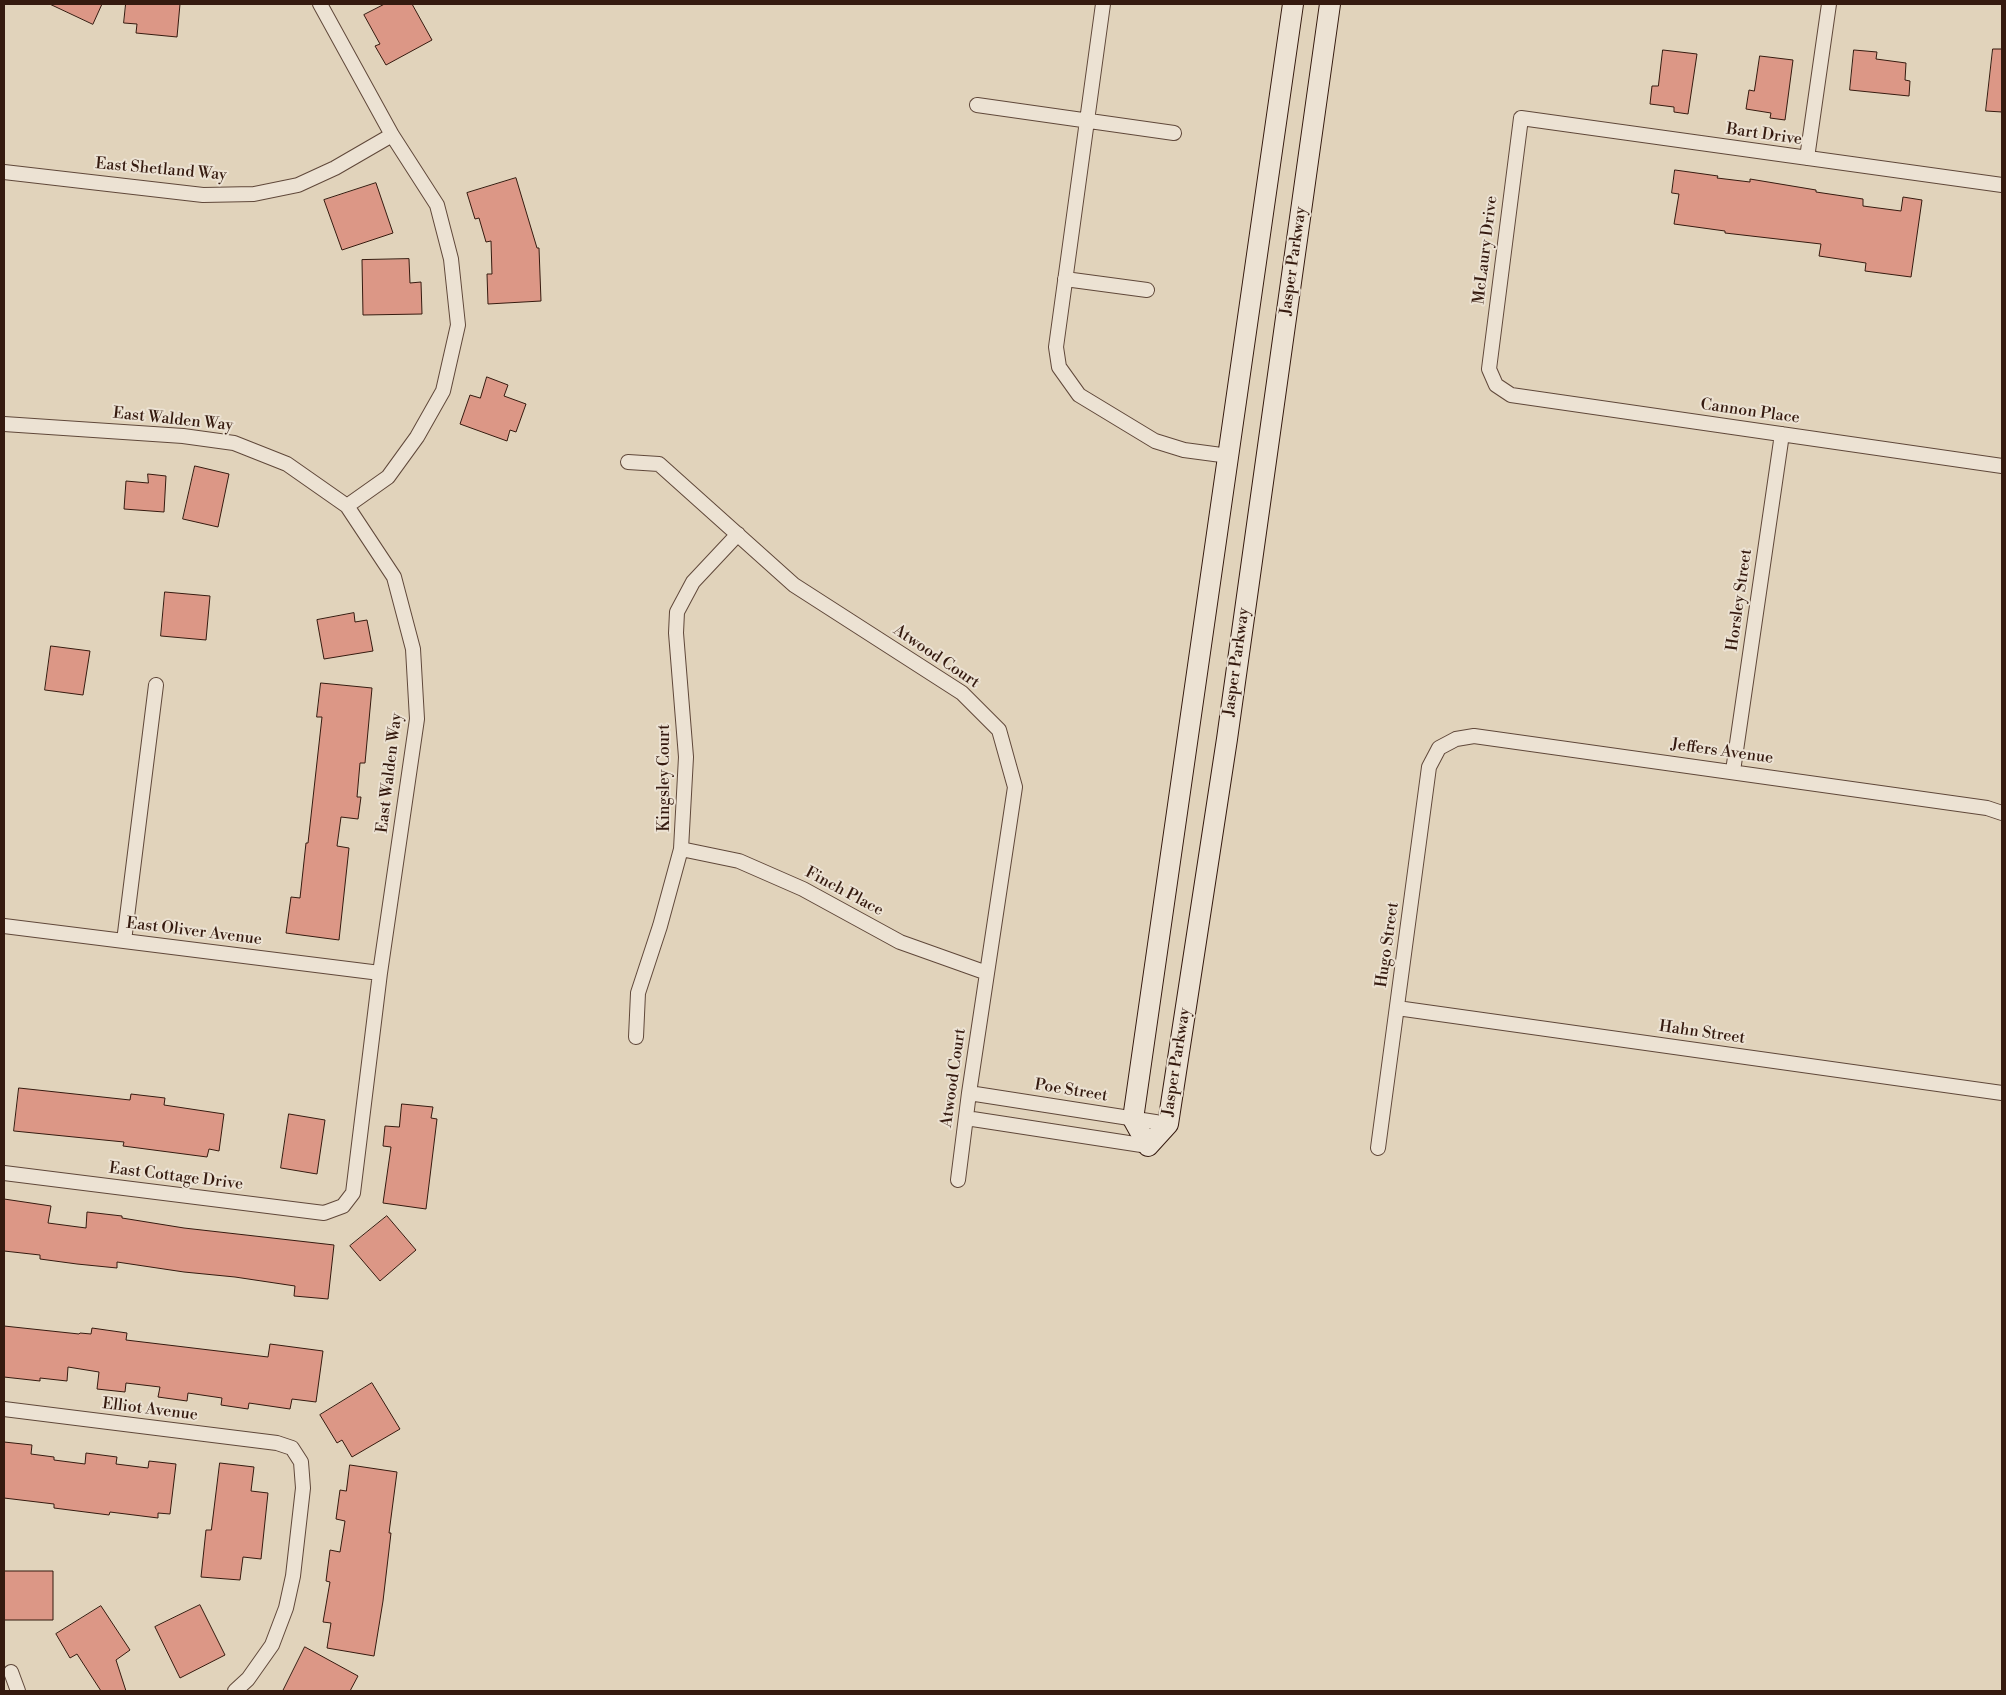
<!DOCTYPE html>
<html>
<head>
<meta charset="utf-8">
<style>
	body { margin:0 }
	#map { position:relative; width:2006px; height:1695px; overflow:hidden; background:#e1d3bb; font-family:"Libre Bodoni",serif }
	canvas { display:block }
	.frame { position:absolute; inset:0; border:5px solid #351a0f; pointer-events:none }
</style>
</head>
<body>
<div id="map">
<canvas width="2006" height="1695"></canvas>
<div class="frame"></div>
</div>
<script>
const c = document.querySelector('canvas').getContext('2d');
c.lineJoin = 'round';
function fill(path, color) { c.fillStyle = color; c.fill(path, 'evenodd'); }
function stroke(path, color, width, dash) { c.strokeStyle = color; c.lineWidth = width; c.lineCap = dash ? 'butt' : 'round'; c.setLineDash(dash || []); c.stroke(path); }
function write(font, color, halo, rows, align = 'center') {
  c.font = font + ' "Libre Bodoni",serif'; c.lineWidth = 4; c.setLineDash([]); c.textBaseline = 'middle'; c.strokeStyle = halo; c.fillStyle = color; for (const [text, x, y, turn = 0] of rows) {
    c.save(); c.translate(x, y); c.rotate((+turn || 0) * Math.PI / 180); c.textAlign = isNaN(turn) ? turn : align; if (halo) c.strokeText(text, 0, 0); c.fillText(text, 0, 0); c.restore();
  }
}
const building = new Path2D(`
	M50,4H102L93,24Z
	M126,4H180L177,37L136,33L137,24L124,23Z
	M385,4H412L432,40L386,65L375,46L380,44L364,15Z
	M1993,49H2002V112L1986,111Z
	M1663,50L1697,54L1688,114L1674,112V107L1650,104L1652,86H1658Z
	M1854,50L1877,52L1876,59L1906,63L1905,80L1910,81L1909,96L1850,90Z
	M1760,56L1793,60L1785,120L1770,118L1771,113L1746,109L1749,90L1754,91Z
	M1675,170L1718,176L1717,178L1750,182V179L1816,190V192L1863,199V206L1901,211L1903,197L1922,200L1911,277L1865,271L1866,263L1819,256L1821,244L1725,233V231L1674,224L1679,194L1672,193Z
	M516,178L537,248H539L541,301L488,304L487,274H492L491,241L486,242L479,218L475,219L467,193Z
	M376,183L393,233L342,250L324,200Z
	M409,259L410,283L421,282L422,314L363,315L362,260Z
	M487,377L508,385L504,396L526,404L516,432L510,430L507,441L460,424L470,395L480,398Z
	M195,466L229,474L218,527L183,519Z
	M148,474L166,476L164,512L124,509L126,481L148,483Z
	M165,592L210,596L206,640L161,636Z
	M354,613L355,622L367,620L373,651L324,659L317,620Z
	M51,646L90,651L83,695L45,690Z
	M321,683L372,688L365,763H360L357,797H361L358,819L341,817L337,846L349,848L339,940L286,933L291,897L300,898L306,843H308L322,717H317Z
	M19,1088L130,1100L131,1094L165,1098L164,1105L224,1114L219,1151L209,1149L207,1157L123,1146L124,1142L14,1131Z
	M402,1104L433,1107L431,1118L437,1119L426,1209L383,1203L391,1147L383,1146L385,1126L399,1127Z
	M289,1114L325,1120L317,1174L281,1168Z
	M4,1199L51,1206L48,1223L86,1228L87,1212L122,1216V1218L184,1228L334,1245L328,1299L294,1296L295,1286L235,1277L184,1272L117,1262V1268L77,1264L40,1259V1255L4,1251Z
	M387,1216L416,1250L380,1281L350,1246Z
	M4,1326L79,1334L80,1333L91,1334L92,1328L127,1333L126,1340L268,1357L270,1344L323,1351L316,1402L292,1399L290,1409L249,1403L248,1409L221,1405L222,1398L188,1393L187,1401L158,1397L160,1387L126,1383L125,1392L97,1389L99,1372L68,1367L67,1381L40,1378V1381L4,1377Z
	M372,1383L400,1429L352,1457L342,1440L337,1443L320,1415Z
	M4,1442L32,1445L31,1454L54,1457V1460L85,1464L86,1453L117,1457L116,1464L148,1468L149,1461L176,1464L170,1514L158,1513V1518L110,1512L109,1515L54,1508V1504L4,1498Z
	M220,1463L254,1467L251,1491L268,1493L261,1559L243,1557L240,1580L201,1577L206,1530H211Z
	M350,1465L397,1472L389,1533H391L383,1601L374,1656L327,1648L331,1623L323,1622L330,1582L326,1581L330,1550L340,1552L345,1521L336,1519L340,1490L346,1491Z
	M4,1571H53V1620H4Z
	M200,1605L225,1655L180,1678L155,1627Z
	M101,1606L130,1650L116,1660L126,1691H101L77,1654L70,1658L56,1634Z
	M305,1647L358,1676L350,1691H283Z`);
fill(building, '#dc9786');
stroke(building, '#351a0f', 1);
const street = new Path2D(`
	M320,4L392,135L437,205L451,259L458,325L443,391L417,437L388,477L347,506
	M1103,4L1056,347L1059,367L1079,395L1155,441L1184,450L1229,456
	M977,105L1174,133
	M1807,158L1829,4
	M4,172L203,195L254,194L298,185L335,168L392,135
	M2002,185L1521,118L1489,369L1496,385L1511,395L2002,466
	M1065,279L1147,290
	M4,424L183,436L234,443L287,464L347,506L394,577L413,649L417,719L380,973L353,1193L343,1206L324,1213L4,1173
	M628,462L659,464L794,585L962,693L999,730L1015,787L969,1093L958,1180
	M1733,771L1782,434
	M681,849L739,861L803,889L900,942L987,973
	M4,926L380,973
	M124,941L156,685
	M1397,1008L2002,1093
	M636,1037L638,993L660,926L681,849L686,757L676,633L677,612L693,582L738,534
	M969,1093L1168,1124
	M966,1118L1148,1146
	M1378,1148L1429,767L1439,748L1456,739L1474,736L1987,808L2002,813
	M4,1409L277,1443L292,1448L301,1462L303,1488L293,1576L286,1608L272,1645L248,1679L235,1691
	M11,1672L18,1691`);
const secondary = new Path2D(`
	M1293,4L1133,1119L1148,1146L1168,1124L1227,739L1330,4`);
stroke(street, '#60483a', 16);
stroke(secondary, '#351a0f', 22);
stroke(street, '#ece2d3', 14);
stroke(secondary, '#ece2d3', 20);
write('16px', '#351a0f', '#ece2d3', [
	["Bart Drive",1764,135,8],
	["East Shetland Way",161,170,5],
	["McLaury Drive",1486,250,-83],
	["Jasper Parkway",1294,261,-82],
	["Cannon Place",1750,412,8],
	["East Walden Way",173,420,6],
	["Horsley Street",1740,600,-82],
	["Atwood Court",936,657,34],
	["Jasper Parkway",1237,662,-82],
	["Jeffers Avenue",1722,752,8],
	["East Walden Way",390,773,-83],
	["Kingsley Court",665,778,-90],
	["Finch Place",844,892,28],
	["East Oliver Avenue",194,932,7],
	["Hugo Street",1388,945,-82],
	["Hahn Street",1702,1033,8],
	["Jasper Parkway",1177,1062,-81],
	["Atwood Court",954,1078,-82],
	["Poe Street",1071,1091,9],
	["East Cottage Drive",176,1177,7],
	["Elliot Avenue",150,1410,7]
]);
</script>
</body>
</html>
